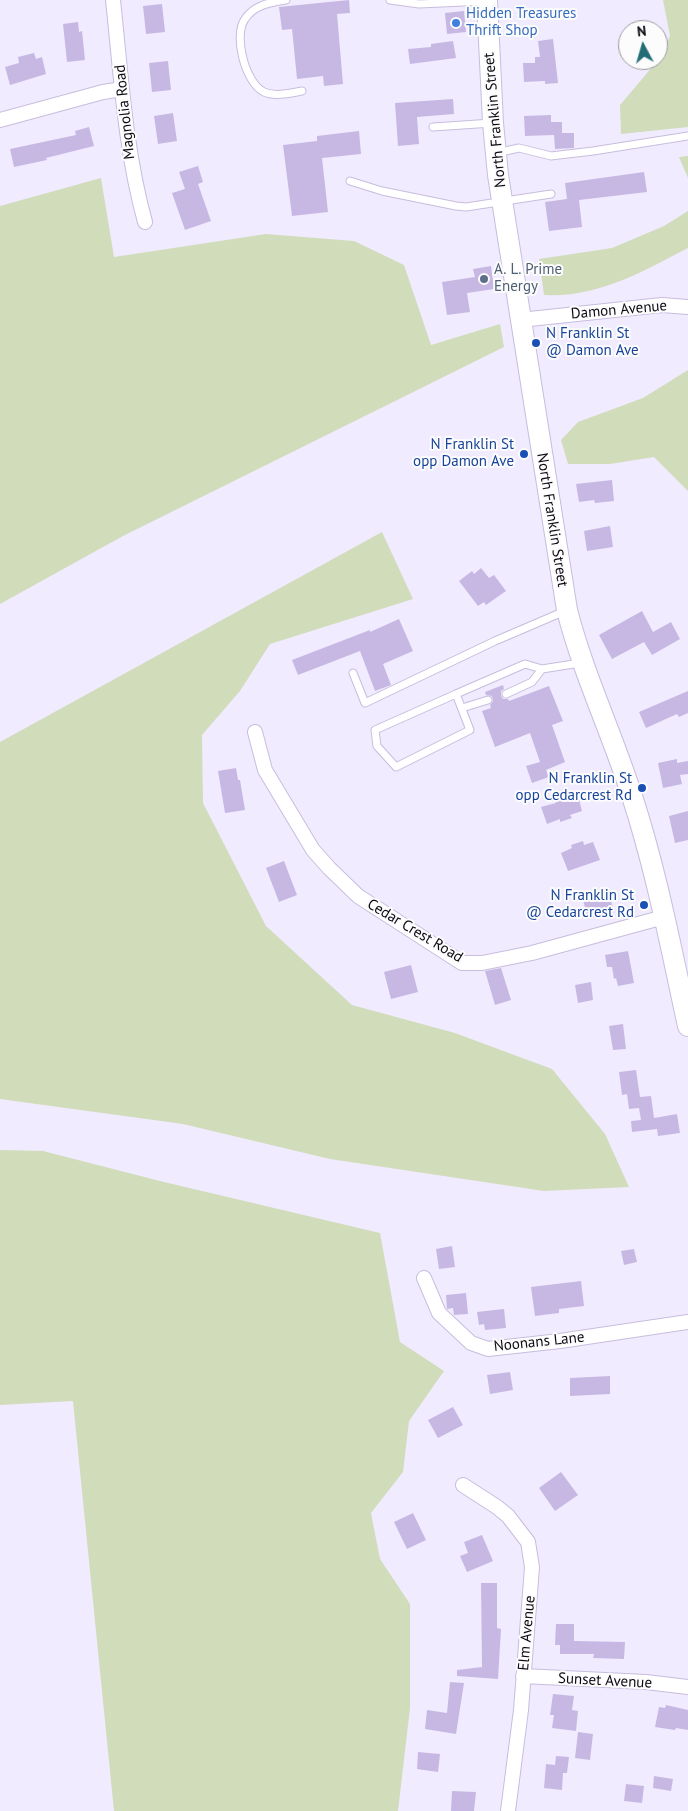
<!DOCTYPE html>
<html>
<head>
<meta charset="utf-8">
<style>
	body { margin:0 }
	#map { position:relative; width:688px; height:1811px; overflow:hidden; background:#f1ebff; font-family:"PT Sans",sans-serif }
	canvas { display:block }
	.north { position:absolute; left:618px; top:20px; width:50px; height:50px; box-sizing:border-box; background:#fcfcfc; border:1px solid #9c9b9f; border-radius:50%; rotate:354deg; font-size:14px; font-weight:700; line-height:20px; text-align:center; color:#0d0913 }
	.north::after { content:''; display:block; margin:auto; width:18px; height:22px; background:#246d76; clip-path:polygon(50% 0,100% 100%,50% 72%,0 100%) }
</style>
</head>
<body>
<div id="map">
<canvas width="688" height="1811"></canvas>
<div class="north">N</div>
</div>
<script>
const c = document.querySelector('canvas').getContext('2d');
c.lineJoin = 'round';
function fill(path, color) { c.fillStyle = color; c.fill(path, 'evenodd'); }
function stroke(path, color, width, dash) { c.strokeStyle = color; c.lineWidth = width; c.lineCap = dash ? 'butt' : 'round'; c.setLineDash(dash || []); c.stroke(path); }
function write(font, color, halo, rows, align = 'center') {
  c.font = font + ' "PT Sans",sans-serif'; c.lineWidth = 4; c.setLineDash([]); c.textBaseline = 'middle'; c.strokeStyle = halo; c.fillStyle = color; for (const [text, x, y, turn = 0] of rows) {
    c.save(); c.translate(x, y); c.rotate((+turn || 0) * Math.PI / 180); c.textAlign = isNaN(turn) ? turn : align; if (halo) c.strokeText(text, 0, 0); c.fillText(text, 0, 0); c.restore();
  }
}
fill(new Path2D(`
	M663,0H688V127L621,134L620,105L658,60L670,36Z
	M688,156V178L679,157Z
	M101,178L114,257L266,234L354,241L404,265L431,345L500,324L504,347L123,536L0,604V206Z
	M688,211V248C642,272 597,298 544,295L539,259L612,248L664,226Z
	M688,370V491L654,457L610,464H568L561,440L578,422L643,398Z
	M382,532L413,599L270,644L240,691L202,735L203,803L266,926L352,1005L455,1033L552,1069L605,1134L629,1187L544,1191L330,1159L183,1124L0,1099V742Z
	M0,1150L43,1151L164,1182L380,1233L400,1342L444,1371L409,1421L403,1472L371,1513L380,1559L410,1604V1708L398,1811H114L73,1401L0,1405Z`), '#d1dcbb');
fill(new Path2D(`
	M349,0L350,13L337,14L343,84L324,86L323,76L297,79L292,29L282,30L279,7Z
	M162,4L165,32L146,34L143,6Z
	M464,11L466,32L447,34L445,13Z
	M78,22L79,32L82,31L85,60L67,62L63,24Z
	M553,39L558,83L545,84V81L524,82L523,63H535V57H540L538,41Z
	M453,41L456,58L410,64L408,49L431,47V44Z
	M34,53L36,59L42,57L46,74L10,85L5,67L19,63L18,57Z
	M168,61L171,90L152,92L149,63Z
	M453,99L454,114L417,117L419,144L398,146L395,103Z
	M173,113L177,141L158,144L154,116Z
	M551,115V122H562V133H574V148L555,149L554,135L525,136L524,116Z
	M89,127L94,146L46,158L47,160L14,167L10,149L76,135L75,131Z
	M359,131L361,154L322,158L328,212L292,216L283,145L317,141V136Z
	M198,166L203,182L198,184L211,221L185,230L172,193L185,189L179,172Z
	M644,172L647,192L579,200L582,227L549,231L545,202L567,199L565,183Z
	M491,266L494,289L467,293L470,312L447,315L442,282L475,277L473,269Z
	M612,480L614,501L595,503L594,500L579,502L576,484Z
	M610,526L613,547L587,551L584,531Z
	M481,568L489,578L494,575L506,591L486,605L484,602L478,606L459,581L472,571L474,574Z
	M642,611L653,632L671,622L680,639L652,655L644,642L612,659L599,635Z
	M399,619L413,651L383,664L391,685L375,691L360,651L298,675L292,660L370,630V632Z
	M503,685L504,689L501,691V696L503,699H508L509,701L549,686L563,721L552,725L565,762L546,770L549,777L532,783L526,766L540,762L530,733L495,747L482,711L491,708L490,705L493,701L492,696L486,695L485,692Z
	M688,691V713L679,717L677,714L646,728L639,712Z
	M677,759V763L688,761V774L680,775L682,784L663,788L658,763Z
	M236,768L238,780H240L245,810L225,813L218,771Z
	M567,795L568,799L578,796L582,811L570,815L572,818L560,822V819L547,824L541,807L556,803L554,799Z
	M688,811V840L675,843L669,816Z
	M583,841L584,845L593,842L600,860L568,871L561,853L572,848L571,845Z
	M284,861L297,895L279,902L266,868Z
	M609,893L614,912L588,919L583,900Z
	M628,951L634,983L618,986L616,978L614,979L612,967H607L605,955Z
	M411,965L418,992L391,999L384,972Z
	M501,968L511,1000L495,1005L485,971Z
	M591,982L593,1000L578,1003L575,985Z
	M623,1024L626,1049L613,1050L609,1026Z
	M636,1070L640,1097L651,1096L654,1118L677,1114L680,1133L658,1136L657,1129L632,1132L631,1121L641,1120L639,1108L629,1109L627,1094L622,1095L619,1072Z
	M452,1246L455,1267L439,1269L436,1249Z
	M634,1249L637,1262L624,1265L621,1251Z
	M581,1281L584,1306L559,1309V1313L535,1316L531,1287Z
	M466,1293L468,1314L454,1315L453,1308L447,1309L446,1295Z
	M504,1309L506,1328L485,1330L484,1324L479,1325L477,1312Z
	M510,1372L513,1390L490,1394L487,1375Z
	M610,1376V1394L570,1396V1378Z
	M453,1407L463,1425L438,1438L428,1420Z
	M561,1472L578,1495L555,1511L539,1488Z
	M413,1513L426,1540L407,1549L394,1522Z
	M482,1535L493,1561L467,1572L460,1556L468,1553L464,1542Z
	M481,1583H497V1628L501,1629L498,1679L457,1676V1670L482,1667Z
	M556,1624H574V1641L625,1642L624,1659L593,1658L594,1654H560V1645H555Z
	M450,1682L464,1683L456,1734L425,1729L427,1710L447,1713Z
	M553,1694L574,1696L572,1710L578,1711L576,1731L552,1728L554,1715H550Z
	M666,1705L688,1710V1730L676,1728L675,1730L655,1727L659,1707L665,1708Z
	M578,1732L593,1734L590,1760L575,1758Z
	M418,1752L440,1754L438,1772L417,1769Z
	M556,1756L569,1757L567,1773H563L562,1790L544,1788L546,1764L555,1765Z
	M654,1776L673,1779L671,1791L653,1788Z
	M626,1784L644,1786L642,1803L624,1801Z
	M452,1791L476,1792L474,1811H451Z`), '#c7b8e3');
const service = new Path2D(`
	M286,0C271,2 254,5 245,19C233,35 245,83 264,92C275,97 291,93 302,91
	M390,0L419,4L486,1
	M433,127L492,123
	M496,153L519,148L551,156L593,151L688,136
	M350,181L382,191L456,206L466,207L551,194
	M353,673L365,703L495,641L565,611
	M456,694L375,730L377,746L396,767L470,730L456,694L525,664L542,669L580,663
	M506,694L532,682L542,669
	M462,708L488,700`);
const minor = new Path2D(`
	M113,0C121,74 125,150 145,222
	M0,120L103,92L122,89
	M520,320L662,305L688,307
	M255,732L265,770L313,850L329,868L358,896L462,963H482L532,953L664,917
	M424,1278L439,1313L471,1343L488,1349L560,1341L688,1322
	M463,1485L497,1507L508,1516L528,1542L532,1567L521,1710L508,1811
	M523,1676L646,1682L688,1687`);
const secondary = new Path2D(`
	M487,0L493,123L498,175L567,610C583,673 611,731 631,793C656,869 671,948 688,1026`);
stroke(service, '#c7bddd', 9);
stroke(minor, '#c7bddd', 16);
stroke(secondary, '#c7bddd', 22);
stroke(service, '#fff', 7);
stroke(minor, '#fff', 14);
stroke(secondary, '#fff', 20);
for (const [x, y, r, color] of [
	[456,23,5,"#3f7fe0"],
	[484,279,5,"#5c6f8a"],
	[536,343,5,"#1a4fb4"],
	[524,454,5,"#1a4fb4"],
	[642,788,5,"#1a4fb4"],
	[644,905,5,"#1a4fb4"]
]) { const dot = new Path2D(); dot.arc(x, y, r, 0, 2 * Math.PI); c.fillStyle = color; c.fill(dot); stroke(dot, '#fcfcfc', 2); }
write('15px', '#366cbe', '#fcfcfc', [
	["Hidden Treasures",466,14],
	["Thrift Shop",466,31]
], 'left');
write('15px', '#0d0913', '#fcfcfc', [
	["Magnolia Road",125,112,-96],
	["North Franklin Street",495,120,-95],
	["Damon Avenue",619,310,-5],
	["North Franklin Street",552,520,81],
	["Cedar Crest Road",415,931,31],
	["Noonans Lane",539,1342,-6],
	["Elm Avenue",527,1633,-85],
	["Sunset Avenue",605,1681,3]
]);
write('15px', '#4e5e75', '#fcfcfc', [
	["A. L. Prime",494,270],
	["Energy",494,287]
], 'left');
write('15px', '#164399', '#fcfcfc', [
	["N Franklin St",546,334,"left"],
	["@ Damon Ave",546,351,"left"],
	["N Franklin St",514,445],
	["opp Damon Ave",514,462],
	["N Franklin St",632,779],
	["opp Cedarcrest Rd",632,796],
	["N Franklin St",634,896],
	["@ Cedarcrest Rd",634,913]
], 'right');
</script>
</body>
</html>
